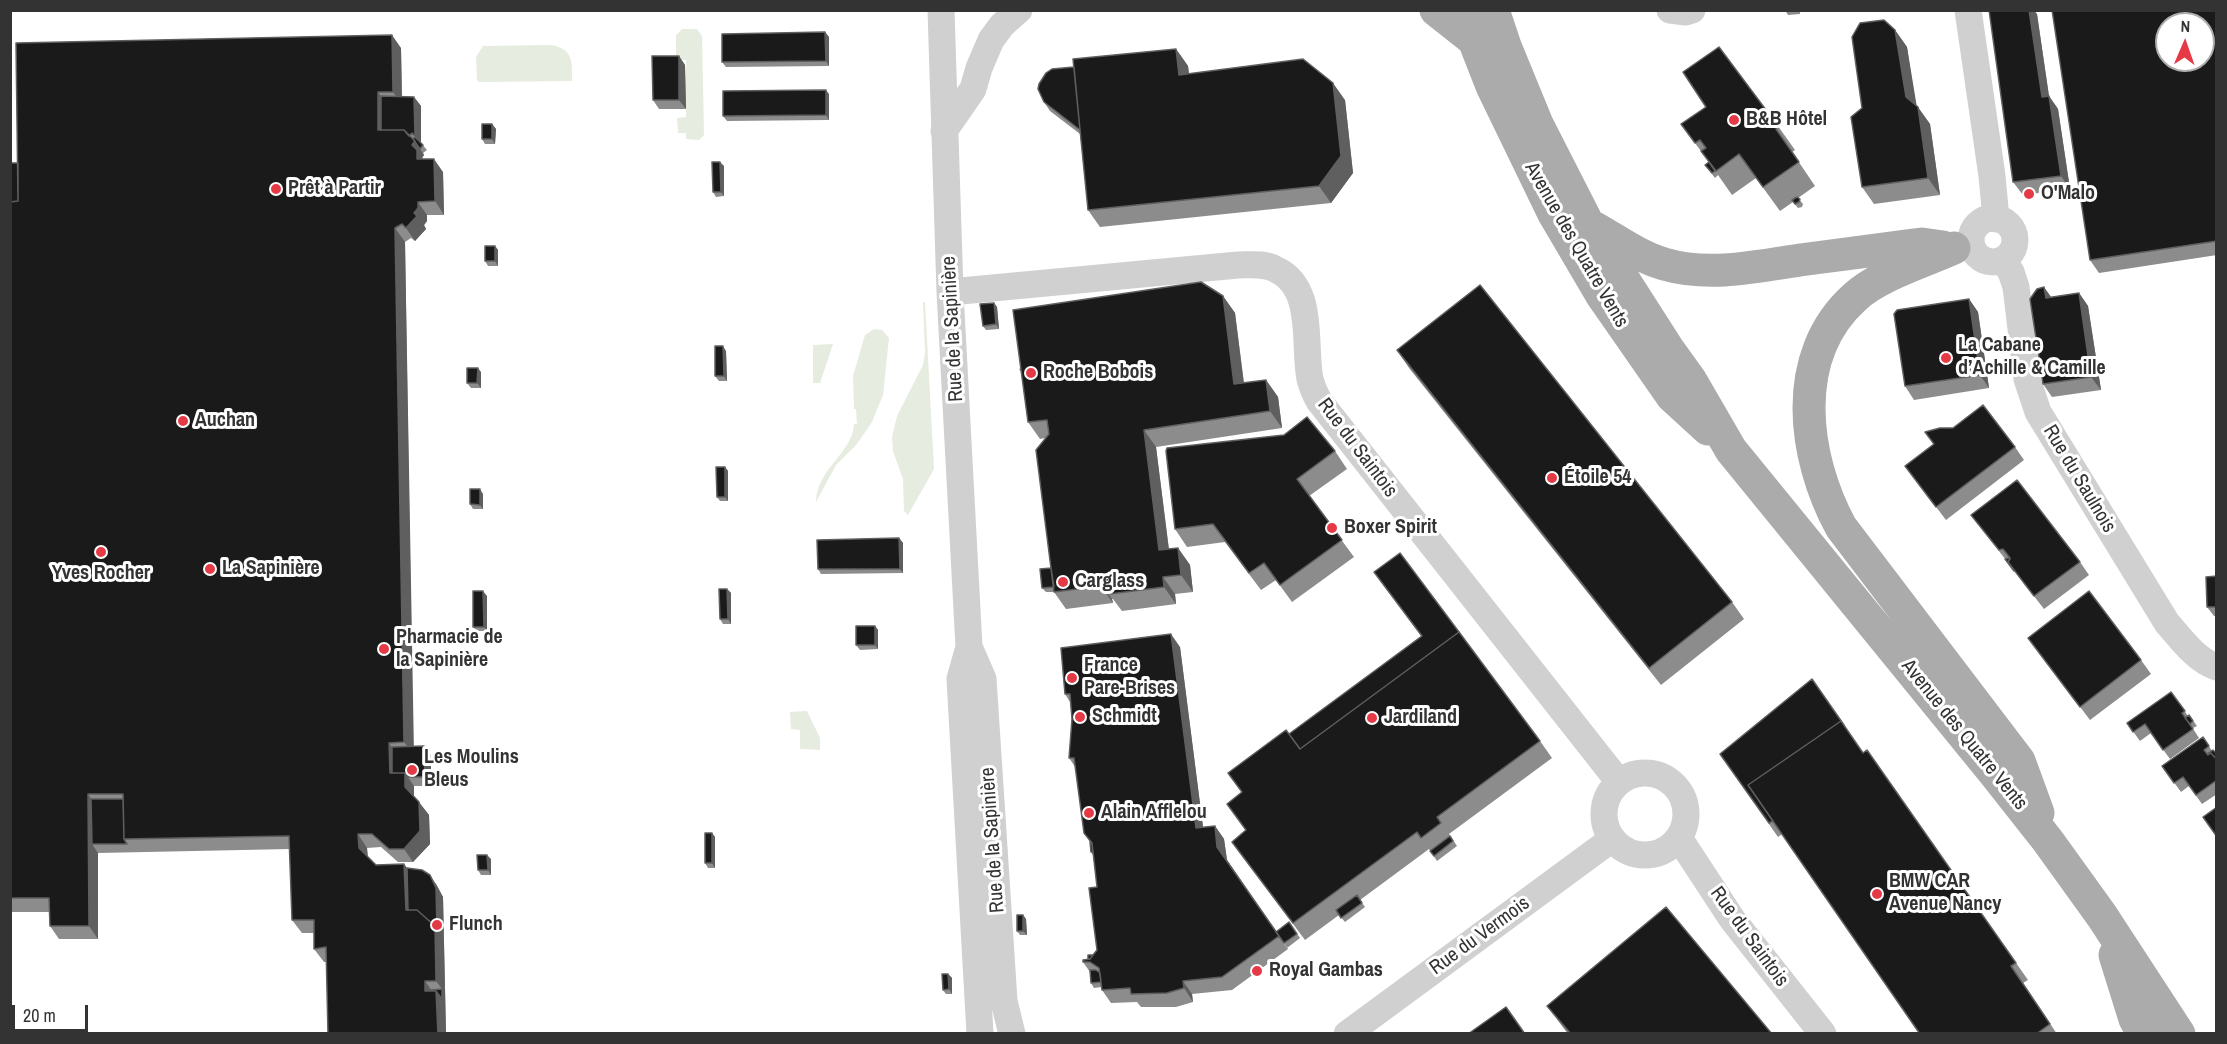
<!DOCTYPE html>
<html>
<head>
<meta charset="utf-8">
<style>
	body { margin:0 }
	#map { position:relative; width:2227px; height:1044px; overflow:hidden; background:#fff; font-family:"Archivo Narrow",sans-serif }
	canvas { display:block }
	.frame { position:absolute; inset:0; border:12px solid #333; pointer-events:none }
	.north { position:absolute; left:2155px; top:12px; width:60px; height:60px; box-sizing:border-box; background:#fff; border:2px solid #adadad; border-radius:50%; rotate:2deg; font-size:16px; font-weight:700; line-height:24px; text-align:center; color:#333 }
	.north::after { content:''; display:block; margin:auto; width:21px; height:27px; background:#e63946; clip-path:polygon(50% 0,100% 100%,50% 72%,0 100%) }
	.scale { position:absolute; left:12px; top:1005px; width:76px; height:27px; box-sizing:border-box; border:3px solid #333; border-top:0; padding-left:8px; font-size:18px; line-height:21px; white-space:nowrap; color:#333; -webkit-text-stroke:4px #fff; paint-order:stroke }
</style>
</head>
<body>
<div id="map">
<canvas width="2227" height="1044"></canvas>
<div class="frame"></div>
<div class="north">N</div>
<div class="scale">20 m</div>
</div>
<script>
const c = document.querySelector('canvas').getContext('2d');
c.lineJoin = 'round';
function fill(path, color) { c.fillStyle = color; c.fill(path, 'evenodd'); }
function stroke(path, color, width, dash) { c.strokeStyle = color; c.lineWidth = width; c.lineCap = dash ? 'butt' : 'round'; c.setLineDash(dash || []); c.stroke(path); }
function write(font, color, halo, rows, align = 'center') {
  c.font = font + ' "Archivo Narrow",sans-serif'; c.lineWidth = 6; c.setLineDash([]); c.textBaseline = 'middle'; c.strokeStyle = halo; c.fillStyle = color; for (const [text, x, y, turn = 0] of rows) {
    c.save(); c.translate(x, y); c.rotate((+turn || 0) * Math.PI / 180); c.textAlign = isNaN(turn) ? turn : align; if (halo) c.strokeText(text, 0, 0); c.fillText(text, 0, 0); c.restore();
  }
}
fill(new Path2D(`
	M682,29H697L702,36L704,135L699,140L686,139V133H678L677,118L686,117V60L676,59V35Z
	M551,45C574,49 572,62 572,81L479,82L477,80L476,57L483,46Z
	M923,302H925L934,469L908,515L904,511L903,479L893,451L892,437L897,416L923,365L925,353Z
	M874,329L882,330L889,338L883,395L872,422L857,444L836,465L816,502C817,468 853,453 854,424H857L856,409H854L853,376L865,335Z
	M833,344L820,383H813V345Z
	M807,711L820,738V750L800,749V730L791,729L790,712Z`), '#e6ecdf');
stroke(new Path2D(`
	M941,10L950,292L969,647L960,679L980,1034
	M1670,10L1686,12L1692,10
	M1968,10L1992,176L1996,219
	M944,131L973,89L979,68L991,40L1002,25L1019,10
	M1971 240a22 22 0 1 1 44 0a22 22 0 1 1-44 0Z
	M2003,260L2011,272L2016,287L2027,379L2038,412L2167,623C2182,640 2195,659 2216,667
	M950,292L1238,265C1250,265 1264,263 1275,269C1316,287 1303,345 1310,379C1312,387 1315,394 1319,401L1619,782
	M969,647L983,679L1004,1001L1012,1034
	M1604 814a41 41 0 1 1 82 0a41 41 0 1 1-82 0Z
	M1679,838L1732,919L1823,1034
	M1347,1034L1612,839`), '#d0d0d0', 27);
stroke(new Path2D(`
	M1436,10L1474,40
	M1466,10L1474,40L1492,86L1554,214L1601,294L1672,396L1708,429
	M1493,10L1505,46L1537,124L1588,224L1668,349L1691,381L1731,450L1996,775L2048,841L2102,916L2179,1034
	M1595,228C1618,241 1638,256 1664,264C1708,277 1755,267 1800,260C1840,255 1881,249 1922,244L1943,247
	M1954,248C1923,262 1879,275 1855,297C1789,356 1803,457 1841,527L2019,761L2038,813
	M2115,955L2135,1019L2143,1034`), '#ababab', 33);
fill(new Path2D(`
	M1785,10H1800V14L1788,15Z
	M2217,10V255L2099,273L2090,260Z
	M2037,14L2049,96L2058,109L2070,189L2023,195L2013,182Z
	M1895,30L1907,47L1916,106L1930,124L1940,195L1874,204L1862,187Z
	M825,32L829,37V66L726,67L722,62Z
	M401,48L402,96L414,97L421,106V143L427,150L423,153L424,155L422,158L443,172L444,215H427V221L424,225L426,229L415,241L411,238L405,242L413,746L431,755V786H414V797L429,815L430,844L413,862H398L381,847L367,848L368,857L376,865L404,864L407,868L436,884L443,897L446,1034H328L327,962H324L314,949V933H302L292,920L290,849L98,853V939H59L50,926L49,912H10V163H18Z
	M1176,49L1188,66L1189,73L1345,100L1353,173L1331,203L1100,227L1088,210L1080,134L1050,111L1044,102L1074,67Z
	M679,56L685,65L686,109H659L653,100Z
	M829,94V120L727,121L723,116Z
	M492,124L496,129L495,144H485L482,139Z
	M1681,124L1778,126L1795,150L1792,152L1815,186L1798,198L1803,204L1802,207L1798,208L1793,202L1780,211L1756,178L1732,195L1718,175L1715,178L1705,165L1709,162Z
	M724,166V196L716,197L713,192Z
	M495,246L498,250V266H488L485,261Z
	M2079,293L2088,306L2101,390L2052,397L2043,384L2051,297Z
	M1223,296L1235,313L1244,383L1266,380L1278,397L1282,428L1156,447L1169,549L1178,548L1190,565L1193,592L1175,594L1176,604L1122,611L1113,599H1112L1113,603L1066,609L1054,592H1046L1042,588L1051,568L1045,438L1040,439L1028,422L1021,372L1019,369Z
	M1969,299L1978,312L1989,388L1914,400L1905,386Z
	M994,303L997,307L999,329L986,330L983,326Z
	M1397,350L1732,602L1744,619L1661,685L1409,368Z
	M726,351L727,381H719L715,376Z
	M481,372V388H471L467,383Z
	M2015,447L2024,460L1946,520L1905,466Z
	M1335,451L1347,469L1309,496L1354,557L1292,602L1276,580L1261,590L1225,542L1187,547L1175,529Z
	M725,467L728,471V501H720L717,497Z
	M483,494V509H473L470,504Z
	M1971,515L2080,562L2089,575L2044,609Z
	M899,538L903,543V573L821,574L818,569Z
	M1374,572L1540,741L1552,758L1449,834L1457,846L1437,861L1429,849L1360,900L1365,907L1345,922L1339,915L1305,940L1232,842L1246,830L1241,793L1289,734L1421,636Z
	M2217,576V616H2214L2207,607Z
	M727,589L731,593V624H723L720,619Z
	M487,596V631H477L473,627Z
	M875,626L878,630V649L860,650L856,645Z
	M2028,638L2141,660L2151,674L2090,720Z
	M1180,647L1203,828L1215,826L1224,839L1227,860L1288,949L1232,990L1192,994L1193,1002L1176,1007H1141L1137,1002L1111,1003L1102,990V987L1094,988L1091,983L1090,972L1083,962L1088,959L1097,950V887L1093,855L1091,852L1090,842L1084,833L1076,768L1069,758L1072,719L1070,702L1065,694Z
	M2171,692L2188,716L2189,715L2197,726L2193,728L2190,724L2199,738L2170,759L2151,733L2140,741L2127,723Z
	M2203,737L2212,751L2217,754V794L2202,804L2189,786L2181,792L2162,766Z
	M1867,750L2028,980L2023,983L2057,1034H1920L1782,834L1778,837L1720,754L1863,753Z
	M712,833L715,837V868H708L705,863Z
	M491,859V875H481L478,870Z
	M1023,915L1026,919L1027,935H1020L1017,931Z
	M1289,922L1300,938L1287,948L1276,932Z
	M948,974L952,978V994H946L943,990Z
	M1547,1006L1772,1034H1568Z`), '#8c8c8c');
fill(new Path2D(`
	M2029,10H2034L2037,14L2051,110L2042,97Z
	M1895,30L1907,47L1918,114L1906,97Z
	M825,32L829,37V66L826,61Z
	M392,35L401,48L402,105L393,92Z
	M1176,49L1188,66L1191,92L1179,75Z
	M679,56L685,65L686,109L679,100Z
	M1333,83L1345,100L1353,173L1331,203L1319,186Z
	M826,90L829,94V120L826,115Z
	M378,92L387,105V134L378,130Z
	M2049,96L2058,109L2070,189L2061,176Z
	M414,97L421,106V145L415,136Z
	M1918,107L1930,124L1940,195L1928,178Z
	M492,124L496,129L495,144L492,139Z
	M415,141L424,155L422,158L426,163L417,159L412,145Z
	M434,159L443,172L444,215L435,201Z
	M720,162L724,166V196L721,192Z
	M418,202L427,215V221L424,225L426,229L415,241L406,228Z
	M395,228L405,242L414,755L404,742Z
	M495,246L498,250V266L495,261Z
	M2044,287L2054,301L2046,298Z
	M2079,293L2088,306L2101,390L2091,377Z
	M1223,296L1235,313L1246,401L1234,384Z
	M1969,299L1978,312L1989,388L1980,375Z
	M994,303L997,307L999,329L996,324Z
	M723,346L726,351L727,381L724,376Z
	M478,368L481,372V388L477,383Z
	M1266,380L1278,397L1282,428L1270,411Z
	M1144,430L1156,447L1171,567L1159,550Z
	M725,467L728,471V501L725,497Z
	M480,489L483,494V509L480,505Z
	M899,538L903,543V573L900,569Z
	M1178,548L1190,565L1193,592L1181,575Z
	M1163,577L1175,594L1176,604L1164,587Z
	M1100,582L1112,599L1113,603L1101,586Z
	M727,589L731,593V624L728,619Z
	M483,591L487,596V631L484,627Z
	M875,626L878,630V649L875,645Z
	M1171,634L1180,647L1205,842L1196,828Z
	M389,743L398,756L399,777L390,773Z
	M424,746L431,755V786L425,777Z
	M405,773L414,786V800L405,787Z
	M88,794L97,808L92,844L98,853V939L89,926Z
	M419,802L429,815L430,844L413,862L404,849Z
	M1215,826L1224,839L1227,860L1288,949L1217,847Z
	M712,833L715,837V868L712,863Z
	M358,834L367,848L368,862L359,848Z
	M487,855L491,859V875L488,870Z
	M404,864L414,877L415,914L406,910Z
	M430,875L436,884L443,897L446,1034H438L436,991L442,989L436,981Z
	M1023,915L1026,919L1027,935L1023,931Z
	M948,974L952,978V994L949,989Z
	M425,981L434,994L425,991Z
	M1183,981L1192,994L1193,1002L1184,988Z`), '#5f5f5f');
const building = new Path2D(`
	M1989,10H2029L2042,97L2049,96L2061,176L2013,182Z
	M2052,10H2217V241L2090,260ZM2167,24H2203V60H2167Z
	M1884,20L1895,30L1906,97L1918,107L1928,178L1862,187L1851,117L1862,108L1852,37L1860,23Z
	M825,32L826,61L722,62V34Z
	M392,35L393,92H378V130H404L415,141L412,145L417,150V159H434L435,201L418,202V208L414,213L417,216L406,228L402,224L395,228L404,742L389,743L390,773H405V787L419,802L420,831L404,849H389L372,834H358L359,848L376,865L404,864L406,910H417L435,926L436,981H425V991H436L438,1034H328L326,947L314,949V920H292L289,836L124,839L123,794H88L89,926H50L49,898H10V202L18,201L16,43Z
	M1719,47L1778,126L1776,129L1799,162L1763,187L1739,154L1716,171L1701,151L1706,148L1700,140L1695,143L1681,124L1706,107L1683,72Z
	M1176,49L1179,75L1303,59L1333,83L1341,156L1319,186L1088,210L1073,59Z
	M652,56H679V100H653Z
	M1074,67L1080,130L1044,102L1038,89L1039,84L1046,73L1052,69Z
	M826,90V115L723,116V91Z
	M381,96L414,97L415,136L412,133L409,136L404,130H381Z
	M482,124H492V139H482Z
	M415,137L423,145L420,149L413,139Z
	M712,162H720L721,192H713Z
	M1709,162L1715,171L1712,173L1705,165Z
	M10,163H18V201L10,202Z
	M1797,197L1800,199L1799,202L1795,204L1792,200Z
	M485,246H495V261H485Z
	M1201,282L1223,296L1234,384L1266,380L1270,411L1144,430L1159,550L1178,548L1181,575L1163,577L1164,587L1110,594L1108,581L1100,582L1101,586L1054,592L1036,450L1049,434L1047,420L1028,422L1013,310Z
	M1480,285L1732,602L1649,668L1397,350Z
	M2044,287L2046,298L2079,293L2091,377L2043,384L2030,299L2037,289Z
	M1969,299L1980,375L1905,386L1894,314L1897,310Z
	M994,303L996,324L983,326L980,304Z
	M715,346H723L724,376H715Z
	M467,368H478L477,383H467Z
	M1983,405L2015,447L1936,507L1905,466L1934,444L1925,432L1940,428H1953Z
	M1307,417L1335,451L1297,479L1342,540L1280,585L1264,563L1249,573L1213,524L1175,529L1166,451L1167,448L1284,435Z
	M716,467H725V497H717Z
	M2017,480L2080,562L2034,596L2008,562L2010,558L2003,549L1999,550L1971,515Z
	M470,489H480V505L470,504Z
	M899,538L900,569H818L817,540Z
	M1400,553L1459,632L1300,749L1289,734L1422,636L1374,572Z
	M2009,558L2010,559L2008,562L2014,571L2005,559Z
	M1051,568L1054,587L1042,588L1040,569Z
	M2217,576V607H2207L2206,577Z
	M719,589H727L728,619H720Z
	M473,591H483L484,627H473Z
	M2089,591L2141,660L2080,707L2028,638Z
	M856,626H875V645H856Z
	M1459,632L1540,741L1437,817L1441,823L1421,838L1417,832L1293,923L1232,842L1246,830L1227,804L1242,792L1228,773L1286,730L1300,749Z
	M1171,634L1196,828L1215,826L1217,847L1279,936L1222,977L1183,981L1184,988L1167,993L1131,994L1130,988L1102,990L1099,968L1090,962H1083V960L1090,959L1097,950L1089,888L1097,887L1092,843L1084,833L1074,758H1069L1072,719L1070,694H1065L1061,648Z
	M1812,679L1844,725L1841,721L1748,785L1773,821L1769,823L1720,754Z
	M2171,692L2185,711L2182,713L2193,729L2163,750L2145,724L2133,732L2127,723Z
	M2189,715L2193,721L2190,724L2185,718Z
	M1841,721L1863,753L1867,750L2016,963L2011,966L2050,1024L2036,1034H1920L1748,785Z
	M2203,737L2209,746L2204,750L2208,755L2211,753L2217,760V780L2196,795L2183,777L2174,783L2162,766Z
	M424,746L425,777H408L405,773H392V747Z
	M2213,750L2217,754V760L2211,753L2208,755L2207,754Z
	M91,799H123L124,839L127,844H92Z
	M2217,807V833L2215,834L2203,817Z
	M705,833H712V863H705Z
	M1450,836L1453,841L1434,856L1430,851Z
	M1090,842L1092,844L1093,852H1091Z
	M477,855H487L488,870H478Z
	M407,868L422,870L430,875L436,888L437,929L435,926L417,910H408Z
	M1357,895L1362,903L1341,918L1336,910Z
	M1666,907L1772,1034H1571L1547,1006Z
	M1017,915H1023V931H1017Z
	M1289,922L1297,934L1284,943L1276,932Z
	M1088,955H1093L1090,959H1088Z
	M1090,970H1096L1100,973L1101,982L1091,983Z
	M942,974H948L949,989L943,990Z
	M442,989V999L436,991H431V990Z
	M1506,1007L1525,1034H1468Z`);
fill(building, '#1a1a1a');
stroke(building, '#5f5f5f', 1.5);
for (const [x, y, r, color] of [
	[1734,120,6,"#e63946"],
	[276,189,6,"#e63946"],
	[2029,194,6,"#e63946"],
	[1946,358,6,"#e63946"],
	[1031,373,6,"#e63946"],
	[183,421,6,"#e63946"],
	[1552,478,6,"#e63946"],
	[1332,528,6,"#e63946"],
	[101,552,6,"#e63946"],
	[210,569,6,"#e63946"],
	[1063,582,6,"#e63946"],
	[384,649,6,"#e63946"],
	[1072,678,6,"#e63946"],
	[1080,717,6,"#e63946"],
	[1372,718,6,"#e63946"],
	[412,770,6,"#e63946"],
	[1089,813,6,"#e63946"],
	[1877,894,6,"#e63946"],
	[437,925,6,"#e63946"],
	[1257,971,6,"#e63946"]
]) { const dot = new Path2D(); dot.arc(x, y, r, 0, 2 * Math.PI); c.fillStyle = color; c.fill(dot); stroke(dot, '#fff', 2); }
write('bold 20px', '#333', '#fff', [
	["B&B Hôtel",1746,120],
	["Prêt à Partir",288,189],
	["O'Malo",2041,194],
	["La Cabane",1958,346],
	["d’Achille & Camille",1958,369],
	["Roche Bobois",1043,373],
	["Auchan",195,421],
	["Étoile 54",1564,478],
	["Boxer Spirit",1344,528],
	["La Sapinière",222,569],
	["Yves Rocher",101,574,"center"],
	["Carglass",1075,582],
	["Pharmacie de",396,638],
	["la Sapinière",396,661],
	["France",1084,666],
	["Pare-Brises",1084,689],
	["Schmidt",1092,717],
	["Jardiland",1384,718],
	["Les Moulins",424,758],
	["Bleus",424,781],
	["Alain Afflelou",1101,813],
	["BMW CAR",1889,882],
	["Avenue Nancy",1889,905],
	["Flunch",449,925],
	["Royal Gambas",1269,971]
], 'left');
write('20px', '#333', '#fff', [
	["Avenue des Quatre Vents",1576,245,60],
	["Rue de la Sapinière",953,329,-93],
	["Rue du Saintois",1357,448,53],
	["Rue du Saulnois",2079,479,59],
	["Avenue des Quatre Vents",1964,735,51],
	["Rue de la Sapinière",993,840,-94],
	["Rue du Vermois",1480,936,-36],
	["Rue du Saintois",1749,937,54]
]);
</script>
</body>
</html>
